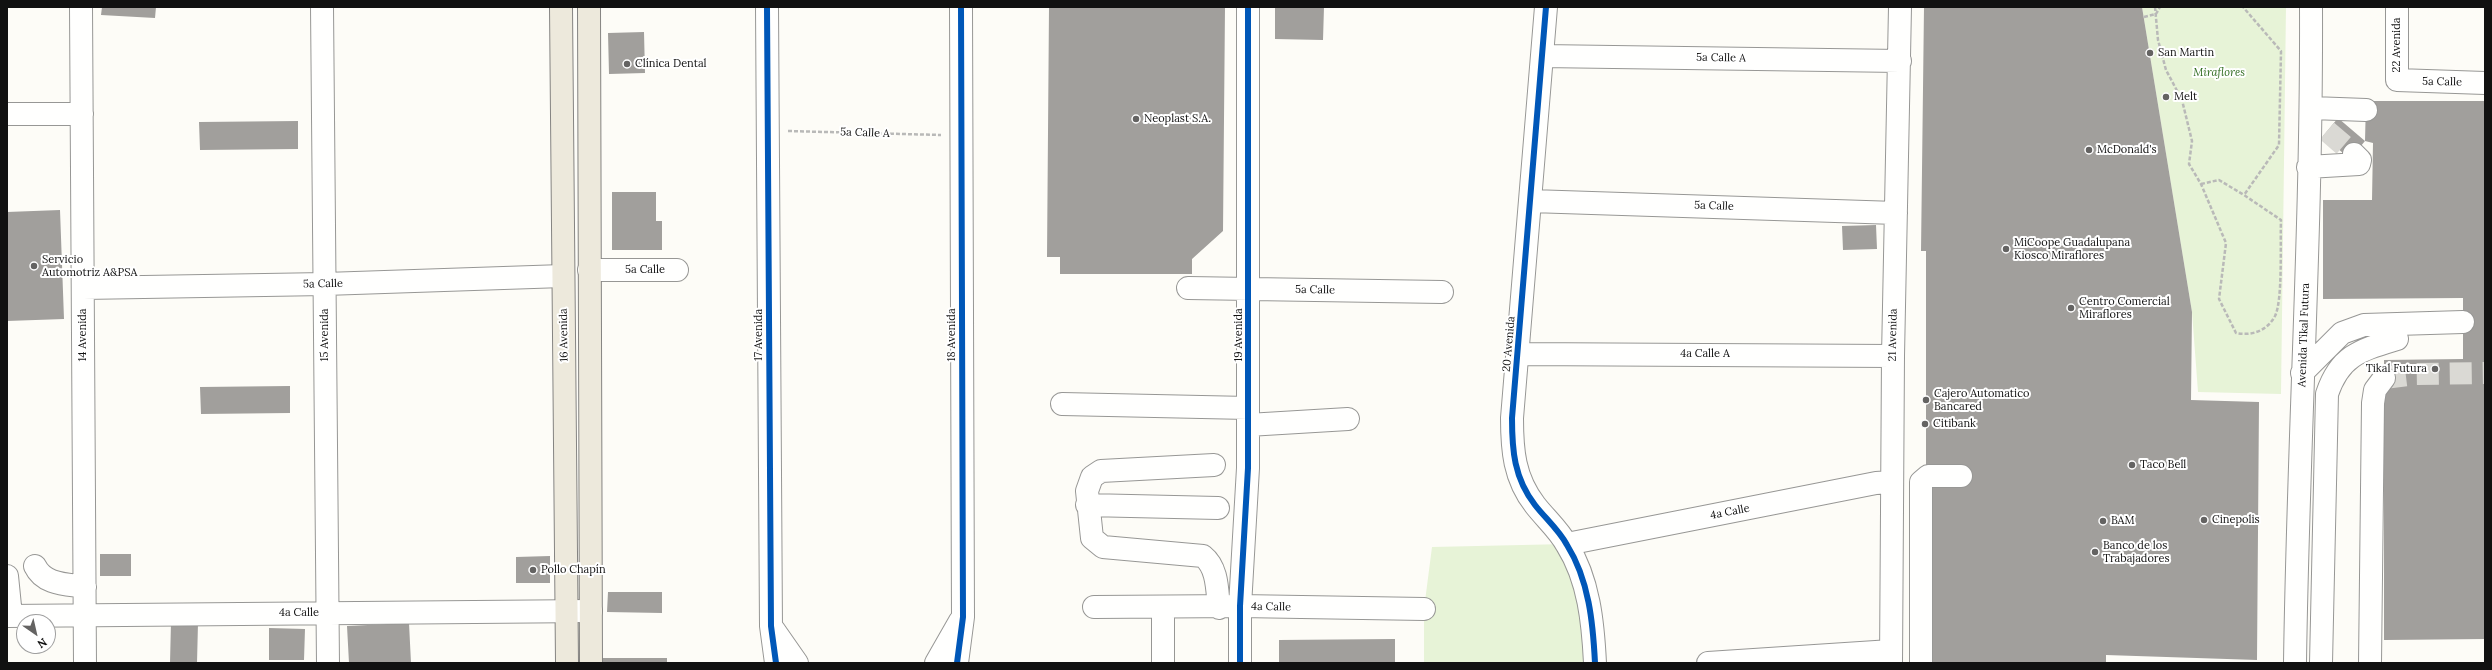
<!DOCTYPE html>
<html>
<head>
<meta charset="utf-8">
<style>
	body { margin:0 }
	#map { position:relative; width:2492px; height:670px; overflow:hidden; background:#fdfcf7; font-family:Lora,serif }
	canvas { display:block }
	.frame { position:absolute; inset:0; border:8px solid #111; pointer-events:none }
	.north { position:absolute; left:16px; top:614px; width:40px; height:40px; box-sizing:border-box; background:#fff; border:1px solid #a0a0a0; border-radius:50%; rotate:146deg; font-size:11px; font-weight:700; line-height:16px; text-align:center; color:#111 }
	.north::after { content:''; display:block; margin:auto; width:14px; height:18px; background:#646362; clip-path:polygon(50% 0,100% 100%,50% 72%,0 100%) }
</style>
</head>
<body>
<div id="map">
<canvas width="2492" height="670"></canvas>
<div class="frame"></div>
<div class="north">N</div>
</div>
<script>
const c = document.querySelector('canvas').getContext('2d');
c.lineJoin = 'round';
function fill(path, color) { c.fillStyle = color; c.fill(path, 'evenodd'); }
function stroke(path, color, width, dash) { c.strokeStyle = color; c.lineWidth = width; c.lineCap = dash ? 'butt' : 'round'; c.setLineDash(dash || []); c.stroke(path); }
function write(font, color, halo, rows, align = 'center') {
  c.font = font + ' Lora,serif'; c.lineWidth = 4; c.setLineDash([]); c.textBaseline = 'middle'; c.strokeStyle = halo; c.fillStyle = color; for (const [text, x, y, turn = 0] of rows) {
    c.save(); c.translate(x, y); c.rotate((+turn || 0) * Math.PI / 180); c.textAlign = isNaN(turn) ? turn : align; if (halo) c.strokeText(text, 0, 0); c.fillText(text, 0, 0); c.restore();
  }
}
fill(new Path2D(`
	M2142,7H2286L2281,394L2198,392L2192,312Z
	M1567,544L1594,663H1424V609L1432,547Z`), '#e7f3d7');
fill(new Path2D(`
	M102,7H156L155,18L101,15Z
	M1049,7H1225L1223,231L1192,259V274H1060V257H1047Z
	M1275,7H1324L1323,40L1275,39Z
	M1924,7H2142L2192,312L2191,400L2259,402L2257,660L2106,655V663H1926V251H1921Z
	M644,32L645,73L609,74L608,33Z
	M2366,101H2485V639L2384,640V360L2463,359V298L2323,299V200H2372L2373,143L2365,141Z
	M2338,118L2365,141L2350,159L2323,136Z
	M298,121V149L200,150L199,122Z
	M612,192H656V221H662V250H612Z
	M60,210L64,319L7,321V212Z
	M1876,225L1877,249L1843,250L1842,226Z
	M290,386V413L201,414L200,387Z
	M100,554H131V576H100Z
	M550,556V583H516V557Z
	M608,592H662V613L607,612Z
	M171,622L198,623L197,663H170Z
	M409,623L411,663H349L347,626Z
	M269,628L305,629L304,660H269Z
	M1395,639V663H1279V640Z
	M603,658H667V663H603Z`), '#a19f9c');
stroke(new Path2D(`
	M2327,131L2354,154
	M2384,378L2416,374L2485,373`), '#dad9d4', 22, [22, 11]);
const minor = new Path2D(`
	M81,7L85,663
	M322,7L328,663
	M767,7L771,626L776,663
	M1546,7L1512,418C1512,450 1514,478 1535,505C1545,518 1559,530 1567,545C1589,580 1593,623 1595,663
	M2397,7V80L2485,83
	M1542,56L1900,61
	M2312,108L2366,110
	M7,114H82
	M2308,167L2359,164L2360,160L2354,154
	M1531,201L1896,213
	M589,270H677
	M83,288L325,284L563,276
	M1188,288L1442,292
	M1518,354L1893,356
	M2302,373L2342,333L2364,325L2463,322
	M1062,404L1248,408
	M1248,425L1348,419
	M1214,465L1101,471L1092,477L1087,491L1092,538L1103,547L1203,556C1218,568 1217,590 1219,608
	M1087,505L1218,508
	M1567,544L1876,483L1892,482
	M35,566C44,585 67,584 85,587
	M7,576L11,616
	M1094,607L1240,606L1424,609
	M7,616L591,611
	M774,630L797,663
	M936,663L960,621
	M957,663L963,617L961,7
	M1163,663V607
	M1240,663V606L1248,468V7
	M1708,663L1891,651
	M1891,663L1893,356L1900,7
	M1921,663V482L1928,476H1961
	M2295,663C2298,444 2312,226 2311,7
	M2321,663L2327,394C2340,355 2361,350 2397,339
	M2370,663L2373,403L2375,390L2384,378`);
const major = new Path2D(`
	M561,7L567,663
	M589,7L591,663`);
stroke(minor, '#979795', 24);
stroke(major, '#858482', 24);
stroke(new Path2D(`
	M2155,7L2158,40L2166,70L2182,100L2192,141L2189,164L2201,184L2226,243L2219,299L2236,333C2252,336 2267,331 2275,316C2283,300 2280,241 2281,220L2244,195L2279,145L2281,51L2243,7
	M2144,17L2156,14L2160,7
	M788,131L941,135
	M2201,184L2219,180L2244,195`), '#b9b9b8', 2.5, [4, 2]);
stroke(minor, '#fffffe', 22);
stroke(major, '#ede9dc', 22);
stroke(new Path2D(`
	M767,7L771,626L776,663
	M1546,7L1512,418C1512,450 1514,478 1535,505C1545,518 1559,530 1567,545C1589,580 1593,623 1595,663
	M957,663L963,617L961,7
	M1240,663V606L1248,468V7`), '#0057b8', 6);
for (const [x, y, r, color] of [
	[2150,53,4,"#646362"],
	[627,64,4,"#646362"],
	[2166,97,4,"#646362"],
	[1136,119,4,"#646362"],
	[2089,150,4,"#646362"],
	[2006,249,4,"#646362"],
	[34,266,4,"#646362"],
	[2071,308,4,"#646362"],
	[2435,369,4,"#646362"],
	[1926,400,4,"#646362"],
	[1925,424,4,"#646362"],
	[2132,465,4,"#646362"],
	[2204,520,4,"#646362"],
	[2103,521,4,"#646362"],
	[2095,552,4,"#646362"],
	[533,570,4,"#646362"]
]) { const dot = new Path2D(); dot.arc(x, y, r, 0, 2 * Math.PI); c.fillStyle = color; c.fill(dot); stroke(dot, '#fff', 1.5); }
write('11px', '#111', '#fff', [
	["22 Avenida",2397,45,-90],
	["5a Calle A",1721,58,1],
	["5a Calle",2442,82,1],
	["5a Calle A",865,133,2],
	["5a Calle",1714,206,2],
	["5a Calle",645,270],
	["5a Calle",323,284,-1],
	["5a Calle",1315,290,1],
	["14 Avenida",83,335,-90],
	["15 Avenida",325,335,-90],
	["16 Avenida",564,335,-91],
	["17 Avenida",759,335,-90],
	["18 Avenida",952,335,-90],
	["19 Avenida",1239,335,-90],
	["21 Avenida",1893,335,-89],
	["Avenida Tikal Futura",2304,335,-88],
	["20 Avenida",1509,344,-85],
	["4a Calle A",1705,354],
	["4a Calle",1730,512,-11],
	["4a Calle",1271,607,1],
	["4a Calle",299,613]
]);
write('11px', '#111', '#fff', [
	["San Martin",2158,53],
	["Clínica Dental",635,64],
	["Melt",2174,97],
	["Neoplast S.A.",1144,119],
	["McDonald's",2097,150],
	["MiCoope Guadalupana",2014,243],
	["Kiosco Miraflores",2014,256],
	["Servicio",42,260],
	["Automotriz A&PSA",42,273],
	["Centro Comercial",2079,302],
	["Miraflores",2079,315],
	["Tikal Futura",2427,369,"right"],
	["Cajero Automatico",1934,394],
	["Bancared",1934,407],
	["Citibank",1933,424],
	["Taco Bell",2140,465],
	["Cinepolis",2212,520],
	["BAM",2111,521],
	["Banco de los",2103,546],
	["Trabajadores",2103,559],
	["Pollo Chapín",541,570]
], 'left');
write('italic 11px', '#2f6b1f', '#fff', [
	["Miraflores",2219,73]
]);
</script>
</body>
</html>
